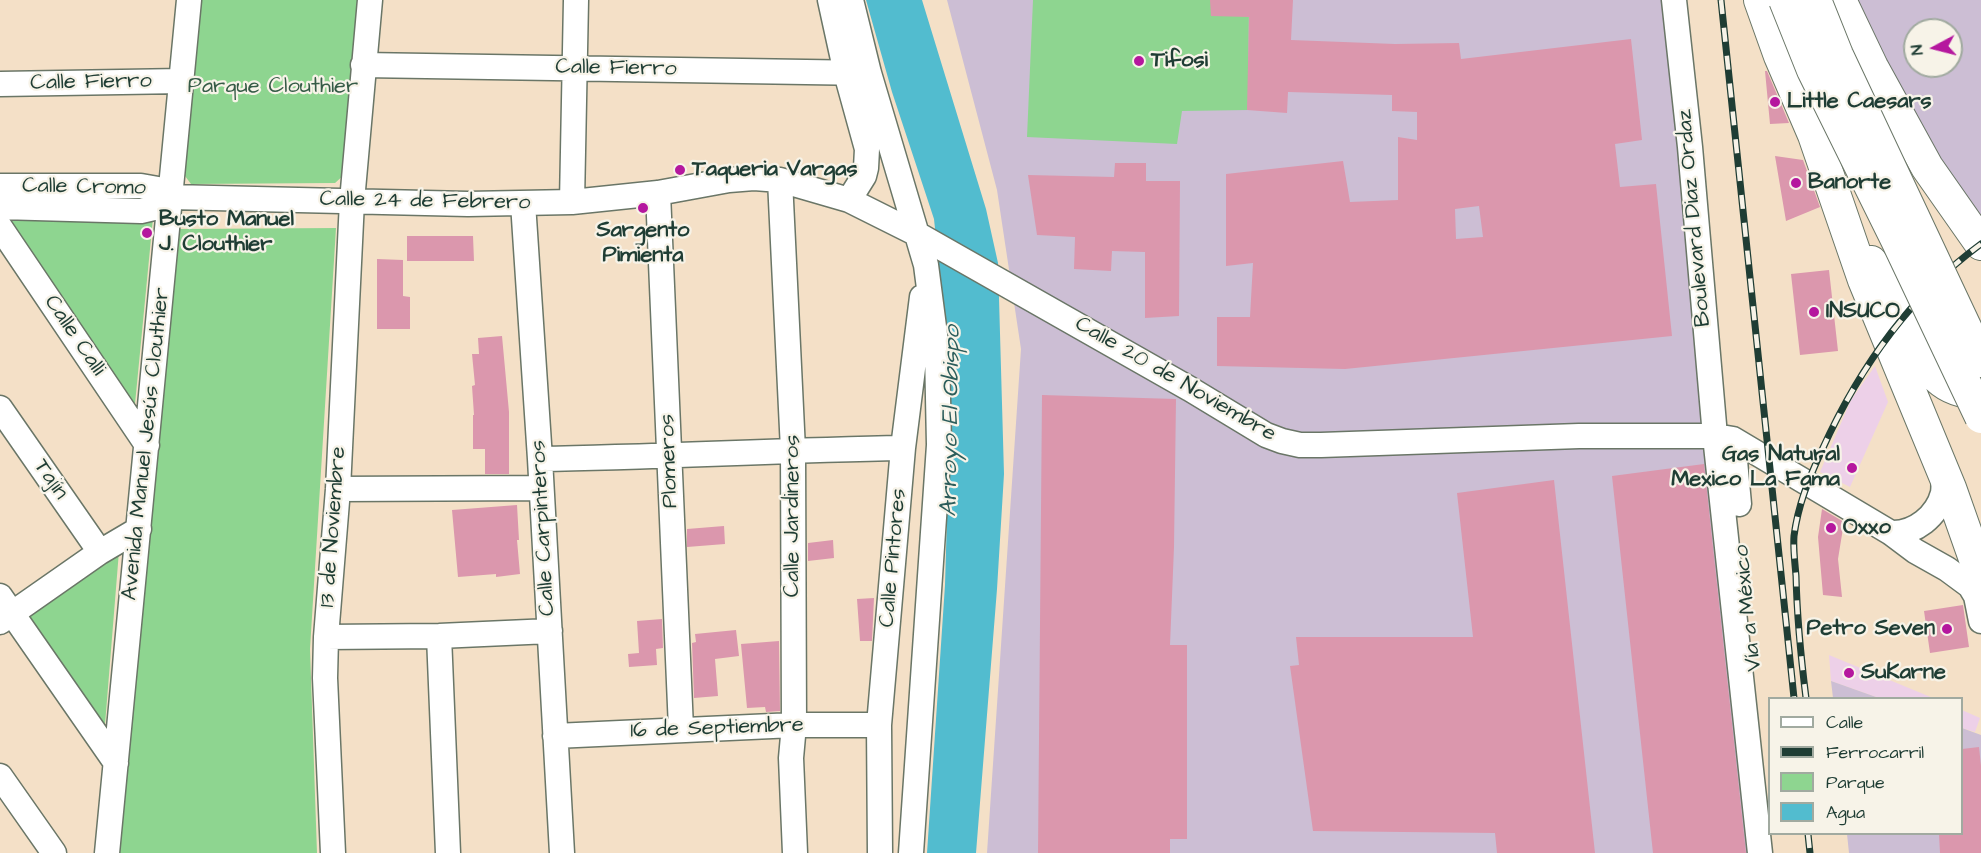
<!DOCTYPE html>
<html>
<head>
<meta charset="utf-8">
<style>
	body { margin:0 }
	#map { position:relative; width:1981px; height:853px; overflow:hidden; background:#f4e0c7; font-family:"Architects Daughter",sans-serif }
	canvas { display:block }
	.legend { position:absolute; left:1768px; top:697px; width:195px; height:138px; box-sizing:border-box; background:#f7f3e8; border:2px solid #a1aaa0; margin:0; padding:8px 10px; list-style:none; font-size:18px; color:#1f3d34 }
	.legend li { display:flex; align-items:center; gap:12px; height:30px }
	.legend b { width:30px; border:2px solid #a1aaa0 }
	.north { position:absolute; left:1903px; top:18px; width:60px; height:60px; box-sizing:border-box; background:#f7f3e8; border:2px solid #a1aaa0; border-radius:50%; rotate:263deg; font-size:16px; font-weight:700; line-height:24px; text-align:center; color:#1f3d34 }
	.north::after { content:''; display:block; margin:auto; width:21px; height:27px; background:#b5179e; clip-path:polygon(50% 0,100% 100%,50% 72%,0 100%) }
</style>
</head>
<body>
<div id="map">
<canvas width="1981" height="853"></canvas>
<ul class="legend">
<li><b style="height:8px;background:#fff"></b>Calle</li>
<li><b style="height:8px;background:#1f3d34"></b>Ferrocarril</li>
<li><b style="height:16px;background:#8ed590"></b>Parque</li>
<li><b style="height:16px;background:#52bccf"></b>Agua</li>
</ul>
<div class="north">N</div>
</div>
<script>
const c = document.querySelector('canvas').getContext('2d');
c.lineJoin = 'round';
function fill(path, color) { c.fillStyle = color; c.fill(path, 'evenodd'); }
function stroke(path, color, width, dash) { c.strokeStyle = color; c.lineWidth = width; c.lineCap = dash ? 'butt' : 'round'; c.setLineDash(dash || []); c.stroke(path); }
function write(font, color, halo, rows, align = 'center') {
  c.font = font + ' "Architects Daughter",sans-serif'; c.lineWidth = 4.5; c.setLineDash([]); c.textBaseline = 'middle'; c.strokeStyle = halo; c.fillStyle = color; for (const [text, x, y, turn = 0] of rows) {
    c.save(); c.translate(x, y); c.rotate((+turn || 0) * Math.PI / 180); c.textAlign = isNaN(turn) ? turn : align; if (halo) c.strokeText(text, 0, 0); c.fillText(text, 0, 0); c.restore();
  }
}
fill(new Path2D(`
	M1875,366L1888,402L1850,487L1820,472L1851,400Z
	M1829,655L1933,698H1879L1831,681Z
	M1962,710L1980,718L1975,732L1962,728Z`), '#edd0e8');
fill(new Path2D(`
	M947,0H1667L1752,853H987L1021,349L997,190Z
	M1848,0H1981V220L1910,116ZM1915,30H1951V66H1915Z
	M1831,681L1876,697L1879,698H1833Z
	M1962,728L1981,735V853H1849L1847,834H1962Z`), '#ccbed4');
fill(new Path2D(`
	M199,0H362L345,174L335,183L191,184L185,176Z
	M1033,0H1249L1248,110L1182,111L1177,144L1027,137Z
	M1,218H153L135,404Z
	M336,228L310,649L317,853H118L180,229Z
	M119,551L104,737L27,618Z`), '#8ed590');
fill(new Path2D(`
	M866,0H922L986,209L998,263L1004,474L997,589L976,853H927L945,585L951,381L934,219L892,92Z`), '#52bccf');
fill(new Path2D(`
	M1210,0H1293L1291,40L1395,44L1459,43L1461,59L1631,39L1642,140L1615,144L1620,187L1656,184L1672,336L1345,369L1217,366V317H1250L1253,263L1226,266V174L1343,161L1350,202L1398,200V137L1417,140V112L1392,111V95L1288,92L1287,113L1247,110L1249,17L1211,16ZM1479,206L1483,237L1456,239L1455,209Z
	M1765,71H1767L1789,123L1770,124Z
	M1775,156L1803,160L1820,207L1786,221Z
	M1115,163H1146V181H1180L1179,316L1145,318V252L1112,251L1111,271L1074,269L1075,237L1037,235L1028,175L1114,177Z
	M407,236H473L474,261H407Z
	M377,259L403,260V296L410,297V329H377Z
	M1829,270L1838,351L1800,355L1791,274Z
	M502,336L509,412V474H485V449H473V415H474L472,386L475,385L472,354H479L478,338Z
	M1042,395L1176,399L1174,547L1170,645H1187V839H1170V853H1038Z
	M1704,464L1746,853H1653L1612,476Z
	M1554,480L1595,853H1497L1495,833L1313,831L1290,666L1299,665L1296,637H1473L1457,493Z
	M517,505L519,540H517L520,574L496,577V574L458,577L452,510Z
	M1822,509L1844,522L1838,559L1842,597L1823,595L1818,537Z
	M724,526L725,544L687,547V529Z
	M833,540L834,558L808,561V543Z
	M874,598L872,641H860L857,599Z
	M1963,605L1969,647L1930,653L1924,611Z
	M662,619L663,648L656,649L657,665L629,667L628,654L639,653L637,621Z
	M736,630L739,656L715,659L718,696L694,698L692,643L696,642L695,634Z
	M779,641L780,711L766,712L765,707L747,708L741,644Z
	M1979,747L1981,766V853H1940L1939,834H1962V749Z`), '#db97ad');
const minor = new Path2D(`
	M830,0L846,73L867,149L866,168L864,176L849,200
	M851,0L869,73L926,265L937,350L939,445L911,853
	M1674,0L1690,147L1715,436L1760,853
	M363,65L869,73
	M0,84L182,81
	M780,180L793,450L794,725L791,758L795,853
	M0,186H141L158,189L171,197
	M658,193L681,729
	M171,197L468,204L572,202L658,193L729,180L754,178L780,180L849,200L917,234L1190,389L1266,435L1282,441L1300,445H1321L1579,436H1715L1733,439L1891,533L1915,551L1947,569L1970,586L1976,596L1981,621
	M572,202L576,0
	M523,203L540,459L562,853
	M0,207L141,211L158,207L171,197
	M0,227L147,445
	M0,408L100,552
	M1733,439L1739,504
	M540,459C661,457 782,450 903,448
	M338,489L541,488
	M1891,533C1915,534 1937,516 1943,493C1944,487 1943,480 1944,474
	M0,596L116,763
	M0,622L100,552L139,529
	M439,636L448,853
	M326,637L439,636L550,631
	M555,736L794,725H879
	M0,776L54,853
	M107,853L189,0
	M333,853L325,678L326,637L338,489L352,201L370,0
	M880,853L879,725L903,448L922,297`);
const major = new Path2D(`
	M1760,0L1780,56L1814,135L1864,280L1950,488L1981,576
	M1840,0L1872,67L1927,167L1981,244
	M1871,262C1889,283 1902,308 1914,334C1921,349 1926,366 1938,378C1950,389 1966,393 1981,393`);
stroke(minor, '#6a7667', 27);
stroke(major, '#6a7667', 34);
stroke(minor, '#fff', 24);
stroke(major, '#fff', 32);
const rail = new Path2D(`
	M1721,0L1794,698
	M1806,698C1801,658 1797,618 1796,576C1795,563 1793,549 1794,536C1798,505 1809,478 1822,450C1858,370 1910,296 1981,244
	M1808,834L1810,853`);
stroke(rail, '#1f3d34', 7);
stroke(rail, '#f7f3e8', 4.5, [14]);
const majorBridge = new Path2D(`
	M1785,0L1813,70L1897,240L1981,417
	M1815,0L1837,55L1981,361`);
stroke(majorBridge, '#6a7667', 34, []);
stroke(majorBridge, '#fff', 32);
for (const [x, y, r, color] of [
	[1139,61,6,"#b5179e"],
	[1775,102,6,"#b5179e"],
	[680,170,6,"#b5179e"],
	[1796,183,6,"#b5179e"],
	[643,208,6,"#b5179e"],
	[147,233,6,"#b5179e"],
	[1814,312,6,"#b5179e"],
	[1852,468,6,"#b5179e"],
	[1831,528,6,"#b5179e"],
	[1947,629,6,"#b5179e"],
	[1849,673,6,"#b5179e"]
]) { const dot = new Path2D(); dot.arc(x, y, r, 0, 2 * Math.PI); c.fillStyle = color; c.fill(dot); stroke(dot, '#f7f3e8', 2); }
write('bold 22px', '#1f3d34', '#f7f3e8', [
	["Tifosi",1151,61],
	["Little Caesars",1787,102],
	["Taqueria Vargas",692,170],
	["Banorte",1808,183],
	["Busto Manuel",159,220],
	["J. Clouthier",159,245],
	["Sargento",643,231,"center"],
	["Pimienta",643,256,"center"],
	["INSUCO",1826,312],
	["Gas Natural",1840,455,"right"],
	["Mexico La Fama",1840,480,"right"],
	["Oxxo",1843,528],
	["Petro Seven",1935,629,"right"],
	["SuKarne",1861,673]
], 'left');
write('22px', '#1f3d34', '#f7f3e8', [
	["Calle Fierro",616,69,1],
	["Calle Fierro",91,83,-1],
	["Calle Cromo",84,188,1],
	["Calle 24 de Febrero",425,202,1],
	["Boulevard Diaz Ordaz",1695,218,-95],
	["Calle Calli",74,336,56],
	["Calle 20 de Noviembre",1175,380,30],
	["Avenida Manuel Jesús Clouthier",147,444,-84],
	["Plomeros",670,461,-92],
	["Tajín",50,480,55],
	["Calle Jardineros",793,516,-90],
	["13 de Noviembre",334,527,-86],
	["Calle Carpinteros",544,528,-93],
	["Calle Pintores",894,558,-85],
	["Vía a México",1749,608,-96],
	["16 de Septiembre",717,729,-2]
]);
write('22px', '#355b46', '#f7f3e8', [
	["Parque Clouthier",273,87]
]);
write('italic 24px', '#2c5d5b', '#f7f3e8', [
	["Arroyo El Obispo",952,421,-89]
]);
</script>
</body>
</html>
